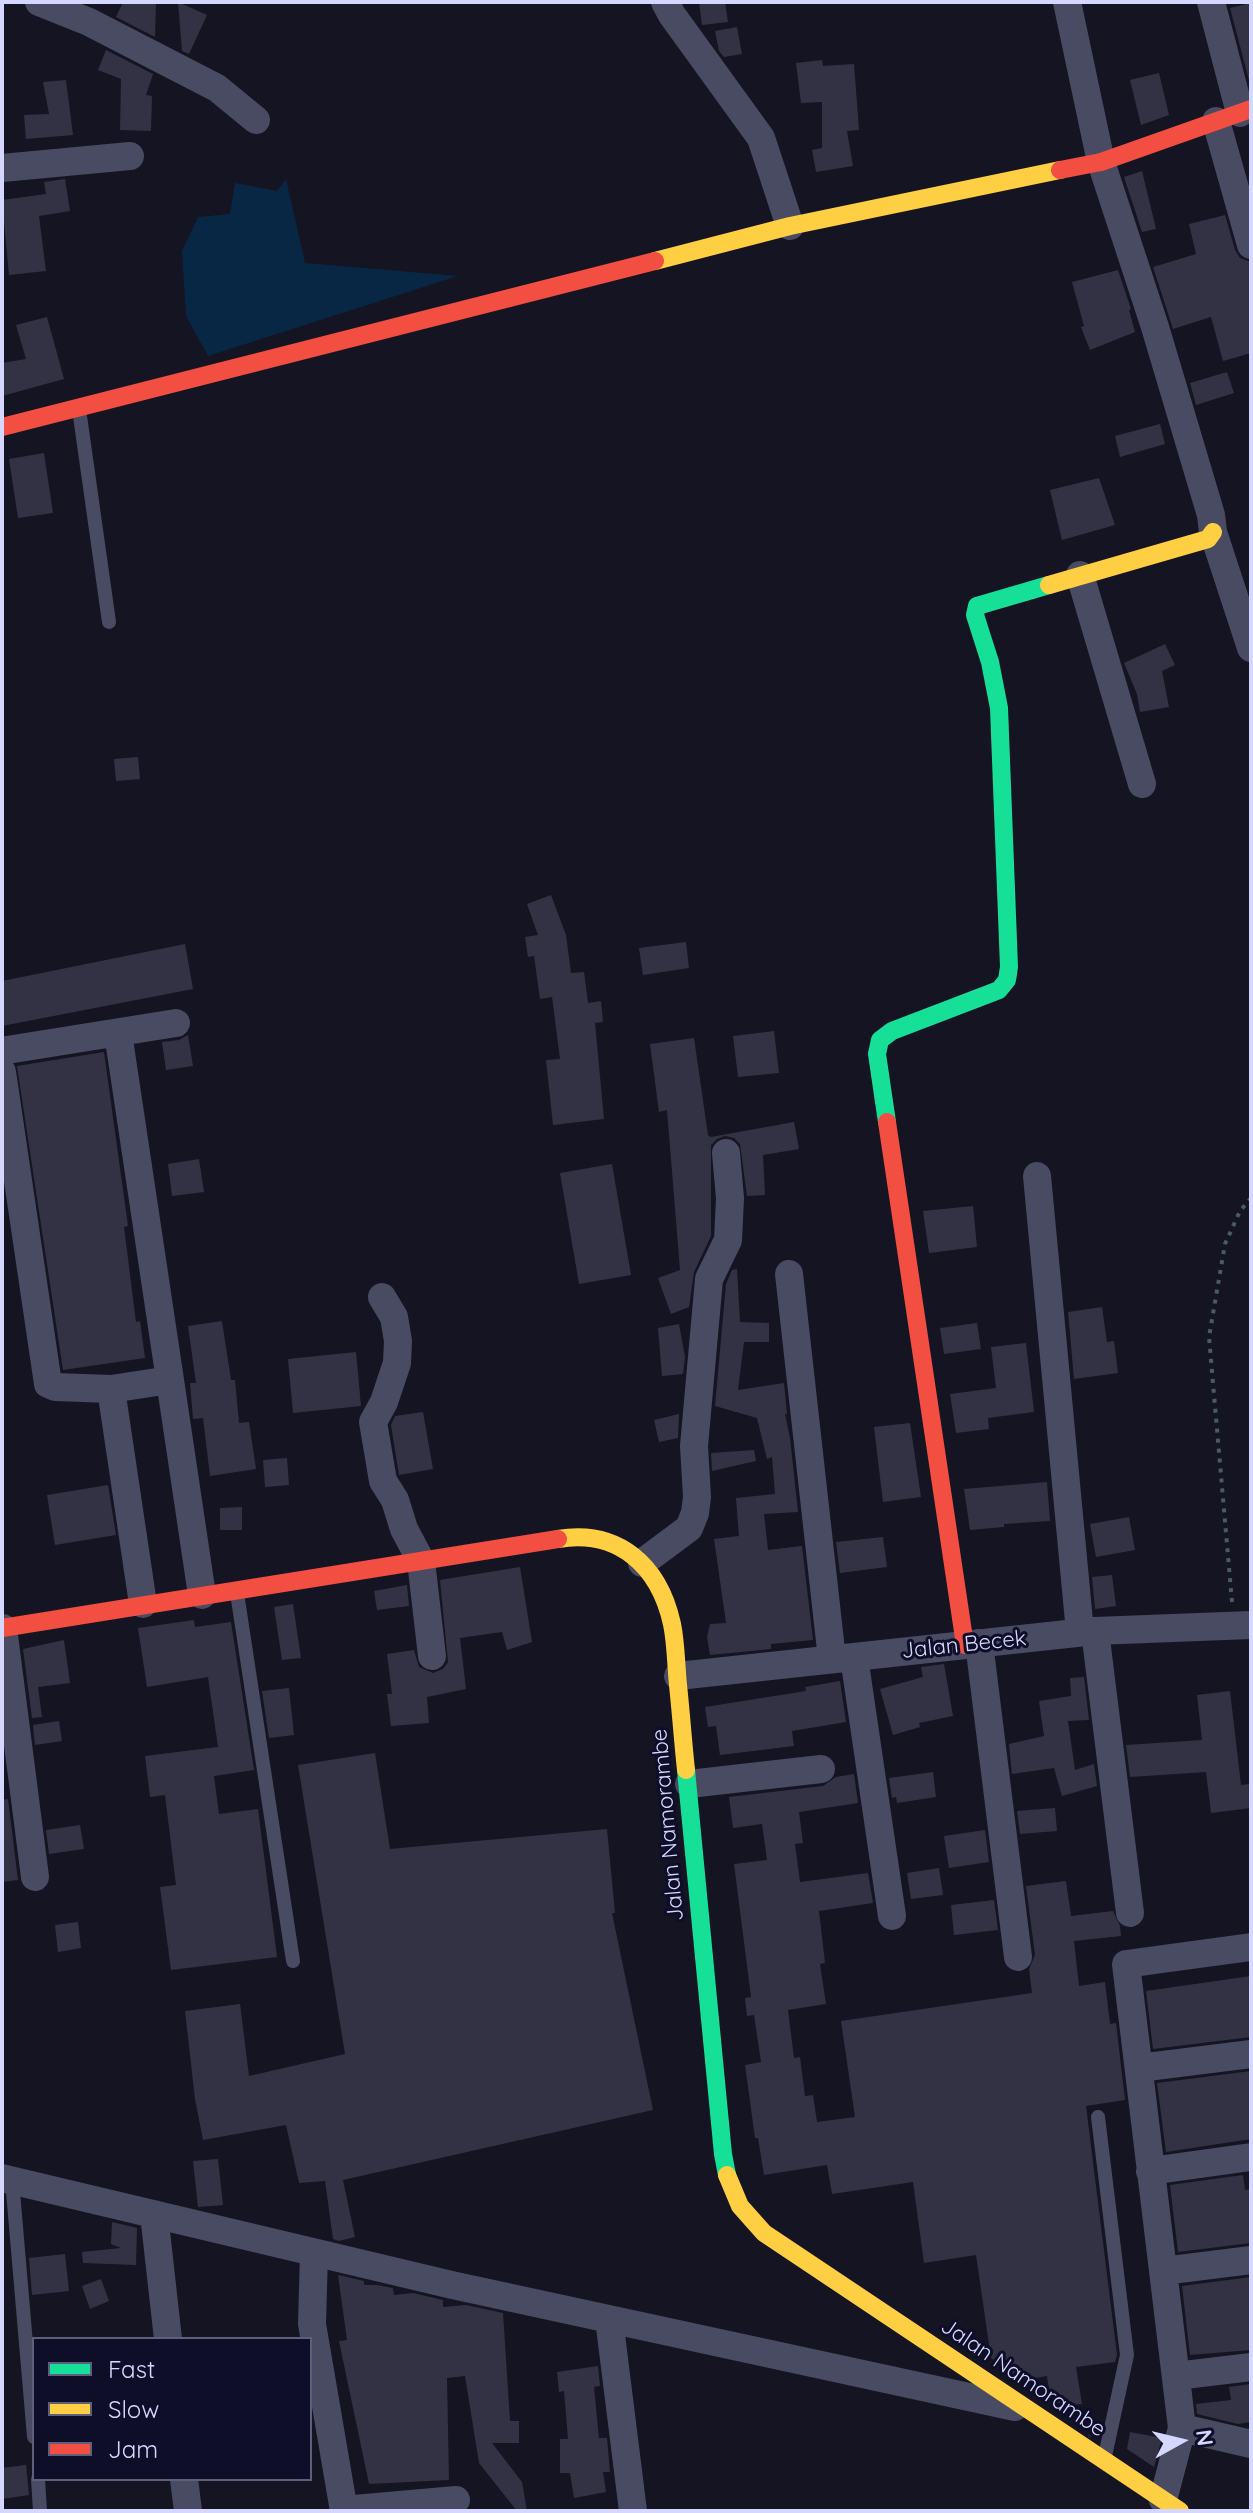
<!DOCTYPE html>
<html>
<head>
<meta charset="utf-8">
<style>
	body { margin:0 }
	#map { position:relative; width:1253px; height:2513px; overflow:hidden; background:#151422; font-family:Quicksand,sans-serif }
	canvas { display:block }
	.frame { position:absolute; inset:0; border:4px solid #d5d7ff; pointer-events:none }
	.legend { position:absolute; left:32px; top:2337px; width:280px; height:144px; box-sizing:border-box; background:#0f0e28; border:2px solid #5e5e7e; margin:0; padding:10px 14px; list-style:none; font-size:24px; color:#d5d7ff }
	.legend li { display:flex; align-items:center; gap:16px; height:40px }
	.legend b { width:40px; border:2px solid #5e5e7e }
	.north { position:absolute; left:1141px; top:2401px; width:80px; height:80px; -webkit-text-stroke:6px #0f0e28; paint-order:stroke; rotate:82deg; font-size:22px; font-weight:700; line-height:32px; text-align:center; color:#d5d7ff }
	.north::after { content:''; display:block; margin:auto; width:28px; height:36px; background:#d5d7ff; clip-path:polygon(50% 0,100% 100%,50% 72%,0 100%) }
</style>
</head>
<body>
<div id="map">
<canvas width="1253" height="2513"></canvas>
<div class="frame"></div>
<ul class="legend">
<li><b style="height:10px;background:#16e098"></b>Fast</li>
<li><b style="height:10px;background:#ffcf43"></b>Slow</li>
<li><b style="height:10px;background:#f24e42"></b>Jam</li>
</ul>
<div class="north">N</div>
</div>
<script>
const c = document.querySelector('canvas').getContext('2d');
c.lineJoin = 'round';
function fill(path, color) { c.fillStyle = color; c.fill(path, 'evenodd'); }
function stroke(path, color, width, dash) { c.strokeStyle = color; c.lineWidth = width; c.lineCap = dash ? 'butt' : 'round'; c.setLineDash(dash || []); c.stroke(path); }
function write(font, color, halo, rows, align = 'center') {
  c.font = font + ' Quicksand,sans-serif'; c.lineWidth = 6; c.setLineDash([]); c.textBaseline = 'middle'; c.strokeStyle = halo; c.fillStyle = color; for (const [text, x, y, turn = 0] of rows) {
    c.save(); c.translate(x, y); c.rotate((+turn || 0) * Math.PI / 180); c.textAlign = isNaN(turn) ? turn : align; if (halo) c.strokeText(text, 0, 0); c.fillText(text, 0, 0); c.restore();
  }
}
fill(new Path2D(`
	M286,179L305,263L458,276L208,356L186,316L182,251L198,217L230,214L235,183L277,191Z`), '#082745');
fill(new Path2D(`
	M123,2H156L155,37L116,17Z
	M178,2L207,15L189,54L182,51Z
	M699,2H725L728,22L702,25Z
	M1251,3V88L1230,8Z
	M737,27L742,54L724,57L719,51L715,31Z
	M106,50L153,74L146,95L152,96L151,131L120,130L121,79L98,70Z
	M822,60L823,66L854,64L859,130L847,131L853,166L816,172L812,150L822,148V102L801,103L796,63Z
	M1159,73L1169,115L1141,125L1130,80Z
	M66,80L73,135L26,139L24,115L49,114L43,82Z
	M1142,171L1156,229L1142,232L1124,177Z
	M65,179L70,211L39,216L46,271L9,275L2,200L46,194L44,182Z
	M1225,215L1235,250L1240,258L1251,262V353L1223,361L1211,317L1173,329L1153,267L1196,254L1189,224Z
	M1118,270L1131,309L1129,310L1135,332L1090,350L1081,327L1084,326L1072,282Z
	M47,317L64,379L2,396V363L26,359L16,325Z
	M1227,372L1234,393L1196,405L1190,383Z
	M1160,424L1165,444L1120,457L1115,436Z
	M44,453L53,513L18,518L9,459Z
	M1099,478L1115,525L1062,540L1050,490Z
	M1165,644L1175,665L1162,671L1169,707L1140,712L1137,694L1124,663Z
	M138,757L140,779L116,781L114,759Z
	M551,895L566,935L571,973L584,972L588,1003L601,1001L603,1022L595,1023L604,1119L553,1125L546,1060L560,1059L552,997L540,999L534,956L528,957L525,937L538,935L527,904Z
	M686,942L689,968L643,975L639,948Z
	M185,944L193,989L2,1026V981Z
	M774,1031L779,1073L738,1077L733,1036Z
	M188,1035L193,1066L166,1070L162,1042L179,1040Z
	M694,1038L708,1135L711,1137L794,1122L799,1149L763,1155L765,1195L747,1196L740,1144L734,1138L725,1136L717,1139L711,1145V1236L694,1272L689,1307L671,1314L658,1278L680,1270L667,1110L659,1112L650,1044Z
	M104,1052L128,1226L124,1227L136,1322L140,1321L145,1358L63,1370L17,1066Z
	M199,1159L204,1192L172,1196L168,1164Z
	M612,1164L631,1275L579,1284L560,1173Z
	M973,1206L977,1247L929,1253L923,1211Z
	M737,1269L740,1322L769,1323V1342H744L738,1390L784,1383L787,1414H785L790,1438L798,1512L764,1514L768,1550L802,1546L813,1640L771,1644V1649L710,1655L707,1637L710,1624L726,1623L714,1539L739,1536L736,1498L775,1494L772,1457L767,1459L757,1418L715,1406L726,1284L732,1270Z
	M1102,1307L1107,1342L1114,1341L1118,1373L1074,1379L1068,1312Z
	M222,1321L231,1380H235L239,1423L249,1422L256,1469L210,1476L203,1418L193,1419L190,1383H196L188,1326Z
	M977,1323L981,1349L944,1354L940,1328Z
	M679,1324L685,1357L683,1374L662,1376L658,1328Z
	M1026,1343L1034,1412L988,1418L989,1429L956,1433L950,1394L996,1388L991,1347Z
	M356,1352L361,1406L293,1413L288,1359Z
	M423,1412L433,1469L399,1475L391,1425L395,1416Z
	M679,1414L678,1438L659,1442L654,1420Z
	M910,1423L921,1497L883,1502L874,1427Z
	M754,1450L756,1461L712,1471L711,1453Z
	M287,1458L289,1485L265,1487L263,1460Z
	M1047,1482L1050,1521L1004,1524V1527L970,1530L964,1489Z
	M108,1485L116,1535L55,1545L47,1495Z
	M242,1507V1530H220V1508Z
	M1129,1517L1135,1550L1096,1557L1090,1524Z
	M883,1537L887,1567L840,1573L836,1542Z
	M520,1567L532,1642L507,1650L502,1632L460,1638L466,1689L427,1697L429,1723L391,1726L387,1694H392L387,1654L414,1650L419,1667L433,1673L443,1669L448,1662L440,1580Z
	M1112,1575L1116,1606L1095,1609L1092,1577Z
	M407,1585L409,1606L377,1610L374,1591Z
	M293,1604L301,1658L282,1660L274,1607Z
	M194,1620L195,1627L231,1622L254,1770L214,1776L219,1814L258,1809L277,1957L171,1970L160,1887L176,1885L165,1795L150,1797L145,1756L218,1747L208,1677L147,1687L138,1628Z
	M64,1640L70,1683L38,1687L42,1717L32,1718L23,1649Z
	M944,1664L953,1716L919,1723L920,1727L893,1735L880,1689L923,1677L921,1667Z
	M1084,1677L1089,1720L1068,1721L1075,1770L1094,1764L1097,1786L1062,1796L1054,1768L1012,1774L1009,1744L1044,1736L1039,1701L1071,1696L1070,1678Z
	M840,1681L846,1722L792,1731L794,1746L720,1755L716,1726L708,1727L705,1707L806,1691L805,1687Z
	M289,1688L294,1735L269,1738L262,1691Z
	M1230,1691L1241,1785L1250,1784L1251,1808L1211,1813L1206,1772L1130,1777L1126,1745L1202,1740L1197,1695Z
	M59,1721L62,1741L35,1745L33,1725Z
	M375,1753L390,1849L607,1829L615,1913H612L653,2110L343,2180L355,2237L339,2241L333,2239L325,2181L299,2183L286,2125L203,2140L195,2099L185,2011L240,2004L249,2076L345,2054L298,1765Z
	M933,1772L936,1797L897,1803L896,1797L892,1798L889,1778Z
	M854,1774L858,1803L799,1812L803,1843L795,1844L800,1882L868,1873L873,1903L819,1911L825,1963L820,1964L826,2004L788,2010L794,2058L800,2057L805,2096L813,2095L817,2122L855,2117L841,2021L1032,1993L1029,1969L1035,1955L1026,1886L1066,1881L1071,1916L1113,1911L1120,1926L1121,1936L1074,1941L1079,1986L1105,1982L1110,2024L1116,2023L1125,2100L1086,2106L1117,2355L1115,2362L1076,2367L1082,2404L1063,2406L1050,2397L1047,2376L1023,2380L991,2358L976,2255L924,2263L913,2182L832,2194L827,2165L764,2175L758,2138H755L745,2065L761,2062L754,2015L747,2016L745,1998L751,1997L734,1864L767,1860L762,1824L733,1828L729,1797L823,1786L836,1777Z
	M8,1799L18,1880L2,1882V1800Z
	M1055,1808L1057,1831L1020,1834L1017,1811Z
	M80,1825L84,1849L49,1854L46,1830Z
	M985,1830L989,1862L949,1868L944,1836Z
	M939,1868L943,1895L911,1899L907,1873Z
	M994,1900L998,1930L954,1935L951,1905Z
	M78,1922L81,1948L58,1952L55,1925Z
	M1251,1976V2037L1153,2049L1146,1991Z
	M1251,2071V2139L1166,2152L1157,2083Z
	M218,2159L223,2205L198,2207L193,2161Z
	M1243,2175L1245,2190L1251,2189V2243L1178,2252L1170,2185Z
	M112,2222L137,2228L136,2265L83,2263L82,2252L121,2248L111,2244Z
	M65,2254L69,2291L32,2295L29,2258Z
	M338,2275L364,2281V2285H377L393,2288L394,2295L413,2293L443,2300V2307L466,2305L503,2313L510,2421H519V2443H492L522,2482L527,2511H517L479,2463L465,2376L447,2378L449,2480L369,2484L339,2341L347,2340Z
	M1251,2277V2350L1190,2355L1182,2286Z
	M101,2279L109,2301L90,2309L82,2286Z
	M598,2366L600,2386L594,2387L599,2438H607L610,2472H603L606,2492L574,2498L570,2473H560V2439H568L564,2391L559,2392L557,2372Z
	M1251,2384V2422L1238,2424L1197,2414L1196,2404L1231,2400L1229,2387Z
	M1130,2432L1162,2438L1154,2467L1127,2449Z
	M26,2465L29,2495L2,2499V2468Z`), '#333244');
stroke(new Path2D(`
	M1232,1602L1209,1337L1225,1244L1240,1211L1251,1198`), '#485b67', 4, [4, 6]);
stroke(new Path2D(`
	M79,409L109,622
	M237,1593L293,1961
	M1098,2117L1127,2355L1105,2456
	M12,2180L34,2437
	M38,2479L40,2511`), '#494b63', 14);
stroke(new Path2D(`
	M39,2L89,22L217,88L256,120
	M665,2L672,15L761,138L790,226
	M1067,2L1101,162L1155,327L1211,515L1213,532L1251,648
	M1211,2L1240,113
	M1216,121L1251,245
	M2,168L130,156
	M1080,575L1142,784
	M2,1054L7,1050L176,1023
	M2,1072L48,1384L55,1387L111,1389L170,1380L118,1033
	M1037,1176L1080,1632
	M789,1274L832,1659
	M382,1297L394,1317L398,1341L397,1363L384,1402L373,1422L383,1481L395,1500L404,1529L421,1561L432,1656
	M170,1380L202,1595
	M111,1389L143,1604
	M642,1563L689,1528L695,1513L697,1497L694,1446L709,1279L728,1240L730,1198L726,1153
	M3,1628L35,1877
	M1095,1631L1130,1913
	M979,1643L1018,1957
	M854,1657L892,1916
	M678,1676L1095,1631L1251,1625
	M689,1784L821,1769
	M1139,2068L1251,2054
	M1150,2171L1251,2157
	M2,2178L452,2285L1015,2407
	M154,2214L168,2339
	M314,2253L312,2324L344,2511
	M1163,2271L1251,2260
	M609,2319L633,2511
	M1176,2376L1251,2367
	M1182,2428L1251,2444
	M184,2479L188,2511
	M1163,2500L1182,2428L1126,1964L1251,1947
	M343,2510L456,2500`), '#494b63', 28);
stroke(new Path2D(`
	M887,1122L877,1054L880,1040L892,1031L999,990L1007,980L1009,967L999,708L990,662L975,615L977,606L1049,585
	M686,1770L723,2154L727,2175`), '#16e098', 18);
stroke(new Path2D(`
	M655,261L790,226L1060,170
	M1049,585L1208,539L1213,532
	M558,1539C618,1529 659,1565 672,1624C676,1643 676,1665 678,1685C681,1713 683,1742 686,1770
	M727,2175L740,2206L764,2233L1180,2511`), '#ffcf43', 18);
stroke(new Path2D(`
	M1060,170L1101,162L1251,109
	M2,427L655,261
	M887,1122L965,1645
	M2,1628L558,1539`), '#f24e42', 18);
write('22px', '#d5d7ff', '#0f0e28', [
	["Jalan Becek",964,1645,-6],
	["Jalan Namorambe",668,1825,-95],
	["Jalan Namorambe",1023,2378,34]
]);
</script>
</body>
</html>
